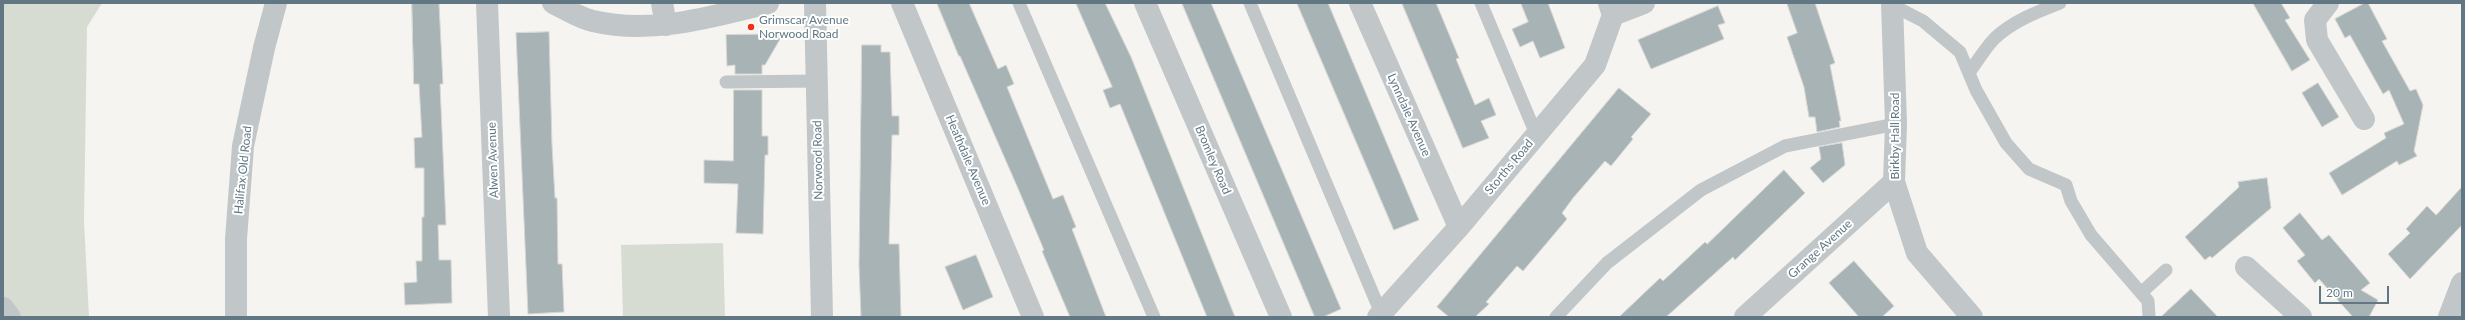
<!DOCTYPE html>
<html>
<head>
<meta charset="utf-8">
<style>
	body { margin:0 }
	#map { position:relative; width:2465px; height:320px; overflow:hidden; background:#f5f4f0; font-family:Lato,sans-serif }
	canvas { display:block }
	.frame { position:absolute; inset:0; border:4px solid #617884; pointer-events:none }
	.scale { position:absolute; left:2319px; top:286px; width:70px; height:18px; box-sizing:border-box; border:2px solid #617884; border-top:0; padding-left:5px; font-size:12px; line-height:14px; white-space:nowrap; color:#617884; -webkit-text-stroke:3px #fff; paint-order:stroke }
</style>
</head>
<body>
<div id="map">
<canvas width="2465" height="320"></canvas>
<div class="frame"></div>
<div class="scale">20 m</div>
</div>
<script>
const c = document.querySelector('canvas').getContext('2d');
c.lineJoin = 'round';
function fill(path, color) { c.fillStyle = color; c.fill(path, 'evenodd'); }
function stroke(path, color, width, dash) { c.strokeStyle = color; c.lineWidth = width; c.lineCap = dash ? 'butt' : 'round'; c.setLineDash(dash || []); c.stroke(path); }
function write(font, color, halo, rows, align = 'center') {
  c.font = font + ' Lato,sans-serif'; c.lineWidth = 4; c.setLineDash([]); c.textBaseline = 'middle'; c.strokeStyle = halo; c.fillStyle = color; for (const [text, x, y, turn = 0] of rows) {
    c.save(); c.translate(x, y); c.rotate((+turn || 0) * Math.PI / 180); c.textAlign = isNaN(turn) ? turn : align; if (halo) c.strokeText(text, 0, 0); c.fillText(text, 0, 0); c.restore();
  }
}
fill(new Path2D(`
	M3,3H102L87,27L84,221L89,317H3Z
	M723,243L725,317H623L621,245Z`), '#d6dcd1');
const building = new Path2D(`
	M412,3H439L443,84H440L446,225H438L439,260H451L452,303L405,305L404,283L417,282L416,261H422V217H424V168H415L414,138L422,137L419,84H414Z
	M937,3H969L998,69L1006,65L1014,84L1007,87L1053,199L1063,195L1076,227L1072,229L1106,317H1070L1042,251L1044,250L1020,193L960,56H959Z
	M1076,3H1105L1131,57L1235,317H1207L1120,104L1110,108L1103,90L1112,87Z
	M1182,3H1211L1341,309L1323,317H1315Z
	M1297,3H1328L1419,220L1394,230Z
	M1402,3H1436L1459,58L1456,59L1475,105L1489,98L1496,115L1481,121L1489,138L1463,148Z
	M1521,3H1548L1565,48L1540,58L1533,41L1520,47L1512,29L1528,22Z
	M1787,3H1815L1835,63L1830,65L1841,121H1839L1840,127L1817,132L1815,117H1809L1804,87L1787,37L1797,33Z
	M2253,3H2281L2290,18L2285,20L2310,60L2292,71Z
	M2365,3H2368L2387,39L2382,41L2410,91L2416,89L2423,105L2414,151L2417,156L2399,165L2397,161L2342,195L2329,173L2386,138L2384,133L2404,124L2389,90L2383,94L2350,35L2345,38L2335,19Z
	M1718,6L1725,23L1718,25L1724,39L1651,69L1638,40Z
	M549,32L552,145L555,198H557L558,264H562L564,312L528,314L516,33Z
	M783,34L765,65H762V74H735V65L727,66L726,35Z
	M862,45H881V52H890L892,116H899V135H892L889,244H899L901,317H861L859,265Z
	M2318,83L2339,117L2322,127L2302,93Z
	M1619,88L1651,114L1631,137L1633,139L1611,166L1605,161L1573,198L1562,213L1567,219L1523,271L1517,266L1486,302L1489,304L1475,317H1449L1437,307Z
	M734,90H762V136H768V155H765L763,234L736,233L738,184L704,183V160L733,161Z
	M1842,143L1845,165L1823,183L1810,168L1821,159L1819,147Z
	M1784,170L1805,193L1735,260L1733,257L1666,317H1619L1660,278L1663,281L1705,242L1707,244Z
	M2267,178L2271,208L2212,258L2210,256L2205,260L2185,237L2239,187L2238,182Z
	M2462,187V225L2410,279L2388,254L2410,233L2406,229L2427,206L2436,215Z
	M2300,213L2322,240L2329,235L2370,283L2361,290L2378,300L2369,317H2353L2319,279L2315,283L2297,261L2305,255L2283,228Z
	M976,255L993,297L963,310L945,267Z
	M1854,261L1894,306L1882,317H1859L1829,283Z
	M2191,289L2218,317H2161Z`);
fill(building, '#a8b3b6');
stroke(building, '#d6d6d3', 1);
stroke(new Path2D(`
	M1019,3L1154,317
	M1250,3L1381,313
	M1481,3L1536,134
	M1892,5L1923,21L1960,52L1976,90L2006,143L2029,169L2066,185L2071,201L2091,235L2148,301L2149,317
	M1969,73C1977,62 1985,48 1995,38C2013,21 2037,12 2060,3
	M726,82L817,81
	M2141,293L2166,270
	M1556,317L1607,263L1701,190L1785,146L1896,124`), '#c1c6c9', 13);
stroke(new Path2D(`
	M487,3L499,317
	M553,3C566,9 579,18 593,21C651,35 711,17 768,3
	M662,3L666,25
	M815,3L822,317
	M902,3L1033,317
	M1145,3L1281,317
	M1360,3L1459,227
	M2328,3L2315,20L2317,40L2364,119
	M1613,15L1644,3
	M2246,267L2301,317
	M3,308L10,317
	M1378,317L1459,227L1595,65L1613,15L1609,3
	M1745,317L1894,182
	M2449,317L2462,283`), '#c1c6c9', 22);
stroke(new Path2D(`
	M1892,3L1896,124L1894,182L1917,253L1972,317
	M236,317V239L243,146L264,48L276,3`), '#c1c6c9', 22);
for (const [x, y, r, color] of [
	[751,27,4,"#ef3116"]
]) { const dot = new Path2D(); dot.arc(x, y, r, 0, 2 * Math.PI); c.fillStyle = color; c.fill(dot); stroke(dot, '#fff', 1.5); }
write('12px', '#617884', '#fff', [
	["Grimscar Avenue",759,20],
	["Norwood Road",759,34]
], 'left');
write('12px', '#617884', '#fff', [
	["Lynndale Avenue",1409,115,66],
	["Birkby Hall Road",1895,136,-90],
	["Alwen Avenue",493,160,-92],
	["Norwood Road",818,160,-91],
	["Heathdale Avenue",968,160,67],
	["Bromley Road",1213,160,67],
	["Storths Road",1509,167,-50],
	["Halifax Old Road",243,170,-84],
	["Grange Avenue",1820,249,-42]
]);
</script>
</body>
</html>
